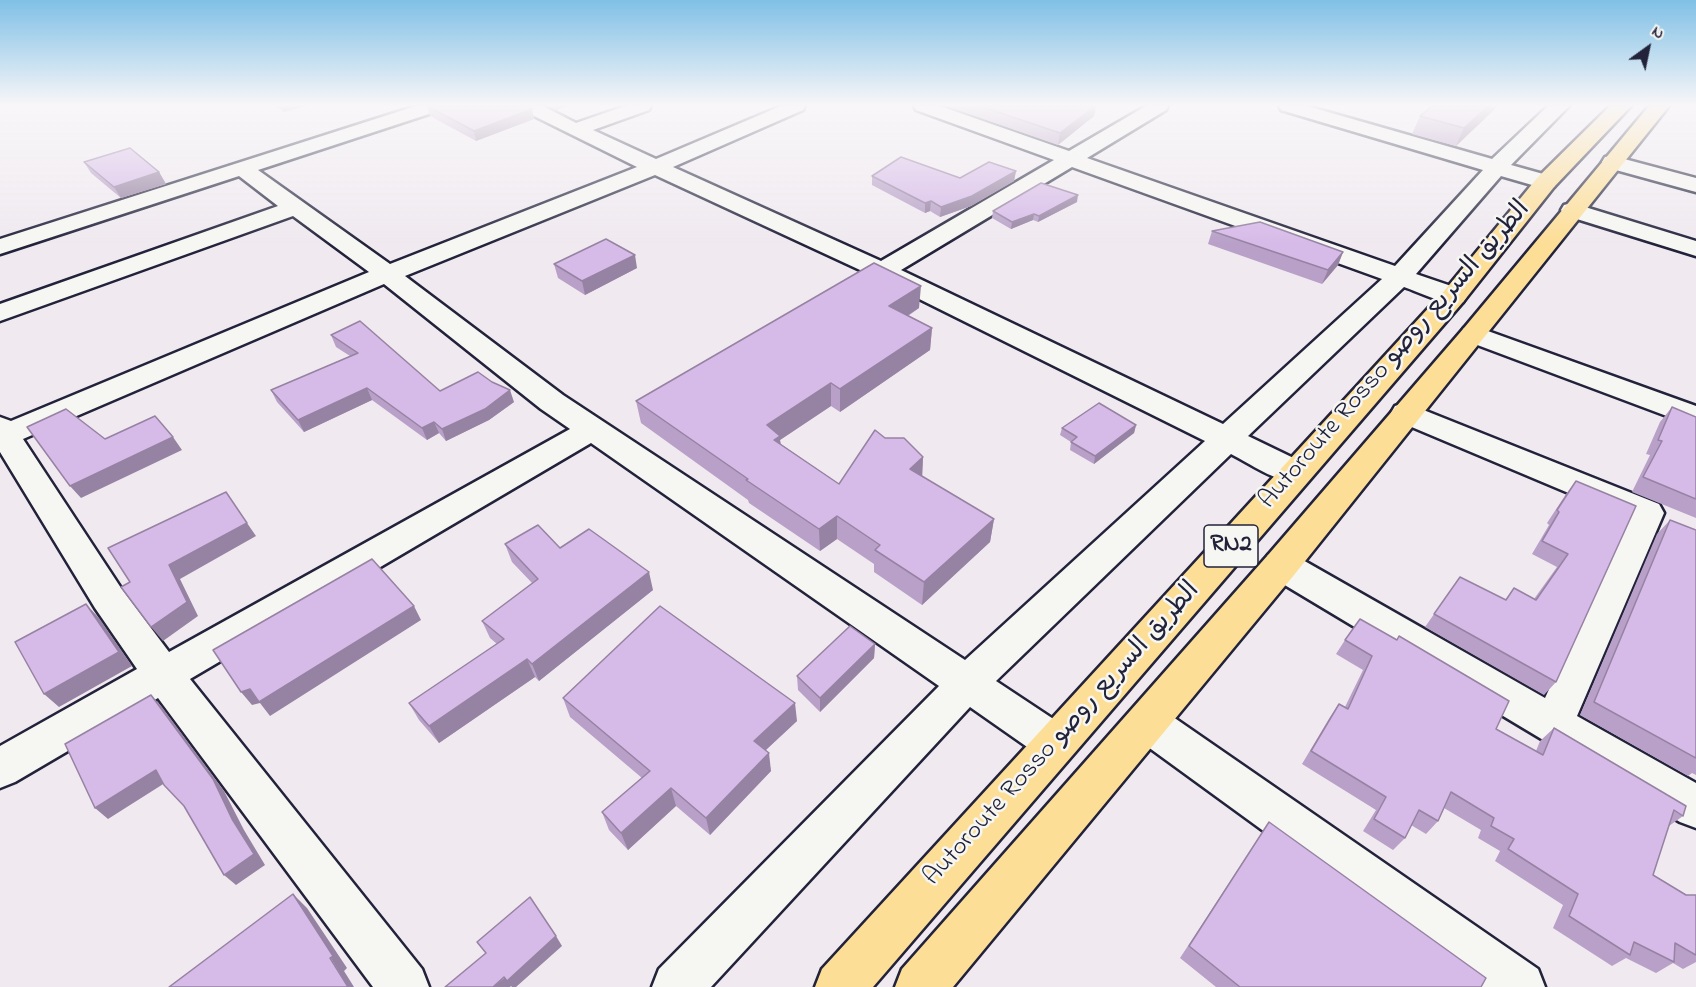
<!DOCTYPE html>
<html>
<head>
<meta charset="utf-8">
<style>
	body { margin:0 }
	#map { position:relative; width:1696px; height:987px; overflow:hidden; background:#f0eaf0; font-family:"Indie Flower",sans-serif }
	canvas { display:block }
	.north { position:absolute; left:1618px; top:18px; width:60px; height:60px; -webkit-text-stroke:4px #f6f6f2; paint-order:stroke; rotate:33deg; font-size:16px; font-weight:700; line-height:24px; text-align:center; color:#22223b }
	.north::after { content:''; display:block; margin:auto; width:21px; height:27px; background:#22223b; clip-path:polygon(50% 0,100% 100%,50% 72%,0 100%) }
</style>
</head>
<body>
<div id="map">
<canvas width="1696" height="987"></canvas>
<div class="north">N</div>
</div>
<script>
const c = document.querySelector('canvas').getContext('2d');
c.lineJoin = 'round';
function stroke(path, color, width, dash) { c.strokeStyle = color; c.lineWidth = width; c.lineCap = dash ? 'butt' : 'round'; c.setLineDash(dash || []); c.stroke(path); }
function fill(path, color) { c.fillStyle = color; c.fill(path, 'evenodd'); }
function write(font, color, halo, rows, align = 'center') {
  c.font = font + ' "Indie Flower","Playpen Sans Arabic",sans-serif'; c.lineWidth = 5; c.setLineDash([]); c.textBaseline = 'middle'; c.strokeStyle = halo; c.fillStyle = color; for (const [text, x, y, turn = 0] of rows) {
    c.save(); c.translate(x, y); c.rotate((+turn || 0) * Math.PI / 180); c.textAlign = isNaN(turn) ? turn : align; if (halo) c.strokeText(text, 0, 0); c.fillText(text, 0, 0); c.restore();
  }
}
const minor = new Path2D(`
	M416,106H444L441,110L258,170L390,264L637,167L522,110L520,106H543L576,123L625,106H651L649,110L593,130L656,159L781,106H805L803,110L673,167L881,261L1054,160L916,110L914,106H940L1069,151L1146,106H1168L1166,110L1087,158L1395,266L1483,170L1281,110L1279,106H1307L1492,159L1548,106H1569L1511,165L1554,177L1557,182L1554,187L1546,189L1501,176L1416,274L1463,290L1467,296L1463,302C1444,306 1422,293 1404,287L1248,436L1308,465L1313,473L1308,481C1283,488 1253,465 1231,454L996,681L1070,730L1076,743L1070,756L1055,762L1040,756L970,707L711,987H652L659,969L939,686L591,443L190,679L422,969L429,987H373L158,698L15,782L0,788V746L137,669L95,608L0,452V417L11,421L369,272L293,216L0,321V304L278,206L239,176L0,254V239ZM1072,167L1382,279L1223,424L901,270ZM655,175L873,276L1205,441L965,660L563,395L405,276ZM384,284L541,409L570,429L169,652L121,588L23,439Z
	M1613,156L1696,178V192L1605,167L1602,162L1605,157Z
	M1572,203L1696,241V256L1564,215L1561,210L1564,205Z
	M1474,326L1696,406V427L1464,340L1460,334L1464,328Z
	M1406,403L1659,504L1664,513L1577,716L1696,783V828L1680,822L1268,575L1263,565L1268,555L1281,551L1294,555L1545,698L1628,518L1395,420L1391,413L1395,406Z
	M1148,705L1163,710L1538,969L1545,987H1478L1133,736L1127,723L1133,710Z`);
const highway = new Path2D(`
	M1610,106H1631L1554,187L1463,302L873,987H815L822,969L1445,290L1538,177Z
	M1649,106H1669L1294,575L953,987H895L902,969L1268,555L1464,328Z`);
stroke(minor, '#22223b', 5);
stroke(highway, '#22223b', 5);
fill(minor, '#f6f6f2');
fill(highway, '#fdde96');
fill(new Path2D(`
	M275,106H306L284,112Z
	M427,106L532,109L534,119L476,141L430,116Z
	M547,106H568L556,110Z
	M946,106H1096L1094,116L1058,145Z
	M1432,106H1498L1456,146L1412,134L1420,116Z
	M84,162L159,172L166,184L121,198L91,173Z
	M1016,171L1014,181L971,206L940,217L930,211L925,213L872,185V176L960,178Z
	M1077,202L1038,222L1033,220L1011,229L992,218L993,211Z
	M1212,231L1343,252L1338,265L1322,284L1208,244Z
	M554,264L637,268L585,295L558,278Z
	M919,308L908,316L932,328L930,350L840,412L831,406L780,440L781,444L839,484L885,438L923,457L922,476L994,519L990,542L922,605L874,572V564L837,539L820,551L749,503L748,500L641,423L636,401Z
	M331,335L440,391L514,402L489,420L446,441L439,433L427,440L372,400L304,432L277,402L271,390L350,356L336,347Z
	M1672,407L1696,417V518L1632,492L1650,455L1646,454L1660,422Z
	M1136,425L1134,433L1094,464L1070,450L1071,442L1060,435L1062,428Z
	M1576,481L1556,682L1544,695L1425,627L1460,577L1505,600L1514,588L1534,599L1557,567L1532,554L1549,525L1547,523L1566,494Z
	M1670,520L1696,530V775L1692,773L1688,776L1580,715L1657,534Z
	M505,544L560,548L653,590L539,681L535,677L439,743L419,720L409,703L497,644L490,638L482,621L532,583L512,562Z
	M1345,640L1496,729L1536,751L1540,741L1554,728L1683,816L1669,826L1653,875L1686,895H1696V962L1683,969L1673,963L1656,973L1626,958L1612,966L1553,928L1563,905L1495,861L1500,851L1478,838L1481,830L1444,808L1438,821L1426,834L1411,825L1405,838L1393,850L1363,831L1376,810L1302,764L1330,717L1339,704L1345,707L1363,670L1336,654Z
	M875,644L874,658L820,712L798,690L797,676Z
	M563,698L797,721L766,750L771,771L710,835L676,806L628,850L609,830L602,812L642,778L570,717Z
	M1269,822L1481,987H1216L1180,958Z`), '#b8a0c8');
fill(new Path2D(`
	M281,106H306L284,112Z
	M555,106H568L556,110Z
	M1095,106H1096L1094,116L1058,145L1060,133Z
	M1488,106H1498L1456,146L1464,128Z
	M532,109L534,119L476,141L474,131Z
	M1016,171L1014,181L971,206L940,217L941,207Z
	M159,172L166,184L121,198L114,187Z
	M1078,195L1077,202L1038,222L1039,216Z
	M931,201L930,211L925,213V203Z
	M1034,214L1033,220L1011,229L1012,222Z
	M1343,252L1338,265L1322,284L1328,270Z
	M635,255L637,268L585,295L582,281Z
	M921,286L919,308L888,328L889,306Z
	M932,328L930,350L840,412V389Z
	M831,383V406L780,440L782,459L767,425Z
	M367,388L372,400L304,432L298,420Z
	M510,390L514,402L489,420L446,441L442,429Z
	M434,422L439,433L427,440L422,428Z
	M1136,425L1134,433L1094,464L1095,456Z
	M173,437L182,450L81,498L70,486Z
	M923,457L922,480L910,469Z
	M837,516V539L820,551L819,529Z
	M994,519L990,542L922,605L924,582Z
	M247,523L256,536L180,579L198,616L163,641L151,627L169,565Z
	M649,572L653,590L539,681L532,664Z
	M86,604L99,618L132,666L59,707L44,694Z
	M414,606L421,620L270,716L260,703L252,705L241,692Z
	M875,644L874,658L820,712V698Z
	M527,659L535,677L439,743L429,726Z
	M151,695L162,707L224,791L244,830L265,865L236,885L224,875Z
	M795,703L797,721L756,759L754,741Z
	M769,753L771,771L710,835L706,818Z
	M156,770L168,781L108,819L95,808Z
	M671,788L676,806L628,850L621,833Z
	M293,894L307,908L347,968L344,971L354,987H348Z
	M556,936L562,946L516,987H512L511,986L510,987H493Z`), '#9682a2');
const building = new Path2D(`
	M427,106H526L532,109L474,131Z
	M980,106H1095L1060,133Z
	M1432,106H1488L1464,128L1420,116Z
	M130,148L159,172L114,187L84,162Z
	M901,157L960,178L989,162L1016,171L972,196L941,207L931,201L925,203L872,176Z
	M1041,183L1078,195L1039,216L1034,214L1012,222L993,211Z
	M1260,222L1343,252L1328,270L1212,231Z
	M606,239L635,255L582,281L554,264Z
	M874,263L921,286L889,306L932,328L840,389L831,383L767,425L780,436L774,440L839,484L875,430L885,438H904L923,457L910,469L994,519L924,582L875,550L880,545L837,516L819,529L746,480L748,479L636,401Z
	M360,321L440,391L478,372L492,382L510,390L485,409L442,429L434,422L422,428L367,388L298,420L271,390L358,353L331,335Z
	M1099,403L1136,425L1095,456L1071,442L1077,437L1062,428Z
	M1672,407L1696,417V499L1643,477L1662,441L1658,440Z
	M66,409L105,439L155,416L173,437L70,486L27,427Z
	M1576,481L1636,506L1556,682L1434,614L1460,577L1506,600L1514,588L1536,600L1568,554L1542,541L1559,512L1557,510Z
	M226,492L247,523L169,565L187,602L151,627L121,587L130,582L108,548Z
	M1670,520L1696,530V758L1594,702Z
	M538,525L560,548L589,529L649,572L532,664L527,659L429,726L409,703L504,639L482,621L538,579L505,544Z
	M372,559L414,606L259,702L250,689L241,692L213,650Z
	M86,604L119,652L44,694L15,642Z
	M660,606L795,703L754,741L769,753L706,818L671,788L621,833L602,812L650,771L563,698Z
	M1360,619L1397,640L1399,636L1509,701L1496,729L1543,755L1554,728L1686,806L1683,816L1674,810L1653,875L1686,895H1696V955L1675,943L1674,962L1634,942L1630,955L1569,916L1578,894L1508,849L1514,839L1491,826L1494,818L1451,792L1438,821L1419,810L1405,838L1374,819L1386,797L1311,751L1339,704L1348,709L1372,656L1345,640Z
	M850,626L875,644L820,698L797,676Z
	M151,695L213,779L232,819L254,854L224,875L184,806L164,785L156,770L95,808L65,744Z
	M1269,822L1486,978L1481,987H1240L1189,946Z
	M293,894L333,956L330,958L348,987H169Z
	M530,897L556,936L507,981L504,977L493,987H445L486,953L477,942Z`);
fill(building, '#d6bae8');
stroke(building, '#9682a2', 1.5);
const sky = c.createLinearGradient(0, 0, 0, 244);
sky.addColorStop(0, '#80c0e6');
sky.addColorStop(0.43, '#f8f6f8');
sky.addColorStop(1, '#f8f6f800');
c.fillStyle = sky;
c.fillRect(0, 0, 1696, 244);
for (const [x, y, w] of [
	[1231,546,54]
]) { const box = new Path2D(); box.roundRect(x - w / 2, y - 21, w, 42, 4.5); c.fillStyle = '#f6f6f2'; c.fill(box); stroke(box, '#22223b', 1.5); }
write('bold 24px', '#22223b', null, [
	["RN2",1231,546]
]);
write('26px', '#22223b', '#f6f6f2', [
	["Autoroute Rosso الطريق السريع روصو",1396,356,-49],
	["Autoroute Rosso الطريق السريع روصو",1063,735,-48]
]);
</script>
</body>
</html>
